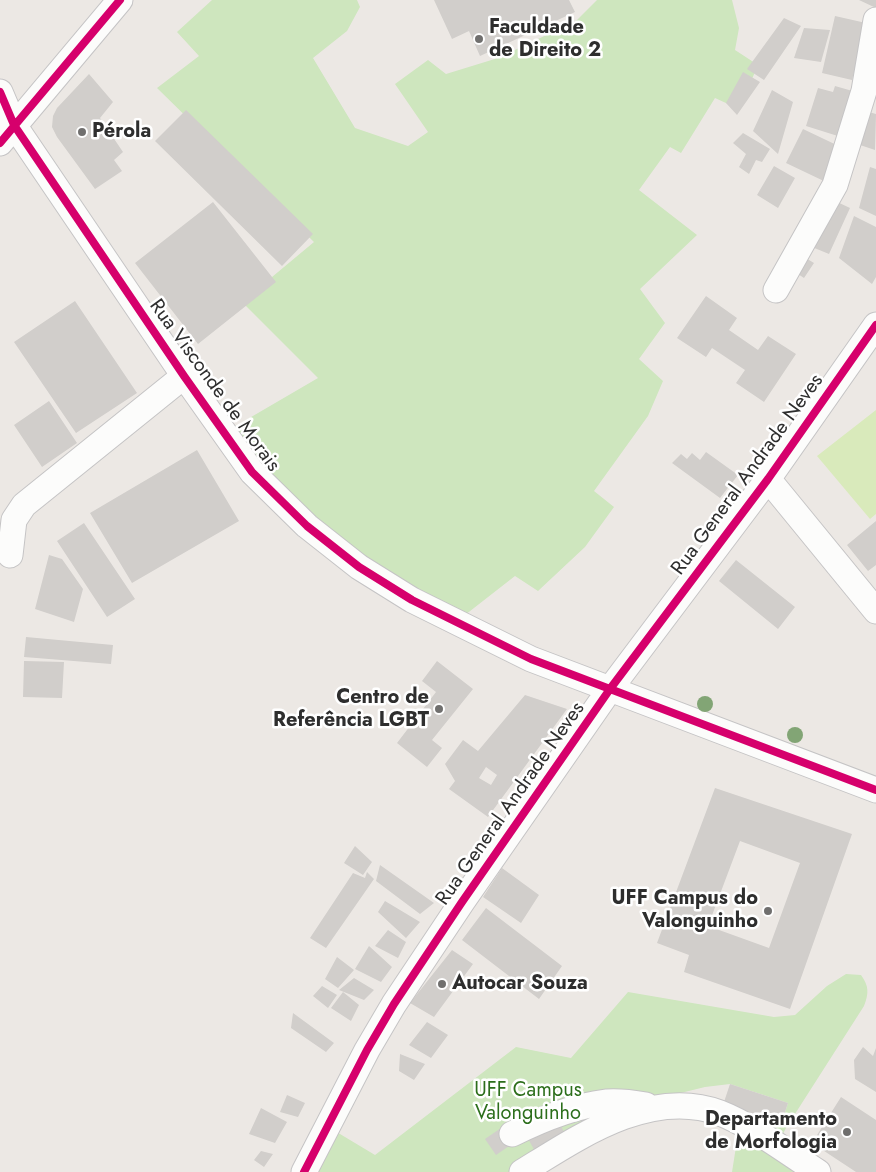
<!DOCTYPE html>
<html>
<head>
<meta charset="utf-8">
<style>
	body { margin:0 }
	canvas { display:block; background:#ece8e4 }
</style>
</head>
<body>
<canvas width="876" height="1172"></canvas>
<script>
const c = document.querySelector('canvas').getContext('2d');
c.lineJoin = 'round';
function fill(path, color) { c.fillStyle = color; c.fill(path, 'evenodd'); }
function stroke(path, color, width, dash) { c.strokeStyle = color; c.lineWidth = width; c.lineCap = dash ? 'butt' : 'round'; c.setLineDash(dash || []); c.stroke(path); }
function write(font, color, halo, rows, align = 'center') {
  c.font = font + ' Jost,sans-serif'; c.lineWidth = 5; c.setLineDash([]); c.textBaseline = 'middle'; c.strokeStyle = halo; c.fillStyle = color; for (const [text, x, y, turn = 0] of rows) {
    c.save(); c.translate(x, y); c.rotate((+turn || 0) * Math.PI / 180); c.textAlign = isNaN(turn) ? turn : align; if (halo) c.strokeText(text, 0, 0); c.fillText(text, 0, 0); c.restore();
  }
}
fill(new Path2D(`
	M212,0H357L360,7L347,31L313,58L355,128L408,146L428,132L395,84L428,60L446,74L498,58L576,21L597,0H732L739,28L735,50L758,65L739,109L715,98L681,153L670,147L639,190L697,235L640,289L665,323L639,359L663,381L648,416L594,491L614,507L585,547L538,591L515,576L465,615L291,527L234,427L318,378L242,302L314,242L157,88L199,56L177,32Z
	M846,974L861,975C869,986 869,993 864,1006L786,1128L772,1155L800,1172H732L738,1134L750,1127H780L788,1103L730,1084L705,1087L648,1101L512,1172H316L335,1131L375,1155L516,1047L571,1058L628,992L774,1017L795,1015L827,986Z`), '#cee6be');
fill(new Path2D(`
	M876,410V514L870,519L817,456Z`), '#d9eabb');
fill(new Path2D(`
	M434,0H569L575,12L480,56L469,31L452,39Z
	M859,0H876V8Z
	M835,16L866,23L852,80L822,73Z
	M784,18L801,26L764,80L747,69Z
	M804,28L830,30L821,62L794,58Z
	M743,72L760,82L737,115L726,103Z
	M89,74L113,102L100,118L123,152L114,160L122,171L95,189L57,137L52,127L53,116L57,108Z
	M835,86L856,92L841,137L806,126L818,88L833,92Z
	M772,90L793,102L778,154L753,131Z
	M186,110L313,234L282,266L155,141Z
	M865,111L876,114L875,150L854,143Z
	M803,129L845,149L828,183L786,163Z
	M743,133L770,149L762,162L756,160L749,174L739,167L746,154L733,143Z
	M774,166L795,178L778,208L757,195Z
	M870,167L876,169V216L859,208Z
	M833,200L850,208L829,254L812,247Z
	M213,202L276,282L198,344L135,263Z
	M854,216L876,227V277L872,284L839,258Z
	M804,257L814,263L804,278L795,272Z
	M706,296L737,318L729,330L758,350L768,336L796,354L764,402L736,383L745,370L712,348L706,357L677,338Z
	M75,301L137,393L76,433L14,342Z
	M49,401L77,443L42,467L14,425Z
	M197,450L239,521L132,583L90,513Z
	M706,452L738,475L720,498L672,463L681,454L687,459L692,453L700,460Z
	M876,521V565L868,571L847,545Z
	M84,523L135,599L107,617L57,541Z
	M49,555L62,559L83,589L74,622L35,609Z
	M736,560L795,607L778,629L719,581Z
	M26,637L113,645L111,664L24,657Z
	M24,661L64,662L62,698L23,697Z
	M437,661L473,689L432,740L442,748L427,767L397,743L436,692L422,681Z
	M525,695L567,709L488,817L449,789L455,781L445,764L463,740L478,751ZM486,767L497,775L491,785L479,778Z
	M715,788L852,834L790,1009L684,972L689,955L657,943ZM740,841L800,863L769,948L708,926Z
	M355,846L372,862L363,875L344,863Z
	M380,865L434,903L420,914L376,881Z
	M502,868L539,895L521,923L483,897Z
	M367,872L374,879L326,948L310,938L353,873L365,878Z
	M385,901L420,922L406,938L378,912Z
	M486,908L562,966L539,999L462,940Z
	M388,930L406,942L398,958L375,946Z
	M369,946L392,967L381,982L355,969Z
	M452,950L473,964L434,1017L410,1003Z
	M337,957L354,970L338,988L325,979Z
	M354,978L374,990L364,1000L339,990Z
	M322,986L337,995L328,1008L313,996Z
	M343,992L359,1005L351,1021L331,1008Z
	M293,1013L334,1043L326,1052L291,1028Z
	M427,1022L448,1035L431,1058L409,1045Z
	M863,1047L873,1056L876,1048V1092L855,1079L854,1060Z
	M400,1054L425,1064L414,1080L399,1071Z
	M730,1084L788,1103L780,1127L722,1108Z
	M287,1095L305,1103L298,1117L280,1112Z
	M841,1097L876,1120V1172H856L812,1143Z
	M261,1108L287,1122L275,1143L249,1134Z
	M557,1118L566,1136L536,1153L526,1135Z
	M501,1128L512,1144L496,1155L485,1139Z
	M261,1151L273,1154L264,1167L254,1160Z`), '#d1cecb');
const minor = new Path2D(`
	M0,92L14,125L184,376L252,472L307,526L359,567L412,600L531,659L876,790
	M0,143L120,0
	M776,290L835,185L864,91L876,20
	M768,479L876,611
	M10,555L14,520L24,505L184,376
	M512,1134C542,1119 573,1106 607,1102C620,1101 634,1103 646,1105
	M304,1172L367,1050L394,1004L462,902L610,689L768,479L876,325
	M522,1172C579,1137 650,1087 720,1113C753,1126 788,1153 818,1172`);
stroke(minor, '#c5c4c5', 27);
stroke(minor, '#fcfcfb', 25);
stroke(new Path2D(`
	M0,92L14,125L184,376L252,472L307,526L359,567L412,600L531,659L876,790
	M0,143L120,0
	M304,1172L367,1050L394,1004L462,902L610,689L768,479L876,325`), '#d6006c', 8);
c.fillStyle = '#82a575';
for (const [x, y] of [
	[705,704],
	[795,735]
]) { c.beginPath(); c.arc(x, y, 8, 0, 2 * Math.PI); c.fill(); }
for (const [x, y, r, color] of [
	[479,39,5,"#706f6e"],
	[82,132,5,"#706f6e"],
	[439,709,5,"#706f6e"],
	[768,911,5,"#706f6e"],
	[442,984,5,"#706f6e"],
	[847,1132,5,"#706f6e"]
]) { const dot = new Path2D(); dot.arc(x, y, r, 0, 2 * Math.PI); c.fillStyle = color; c.fill(dot); stroke(dot, '#fff', 2); }
write('bold 20px', '#2e2e2e', '#fff', [
	["Faculdade",489,28],
	["de Direito 2",489,51],
	["Pérola",92,132],
	["Centro de",429,698,"right"],
	["Referência LGBT",429,721,"right"],
	["UFF Campus do",758,899,"right"],
	["Valonguinho",758,922,"right"],
	["Autocar Souza",452,984],
	["Departamento",837,1120,"right"],
	["de Morfologia",837,1143,"right"]
], 'left');
write('20px', '#2e2e2e', '#fff', [
	["Rua Visconde de Morais",214,386,54],
	["Rua General Andrade Neves",748,475,-54],
	["Rua General Andrade Neves",511,804,-55]
]);
write('20px', '#2c6e1b', '#fff', [
	["UFF Campus",528,1091],
	["Valonguinho",528,1114]
]);
</script>
</body>
</html>
